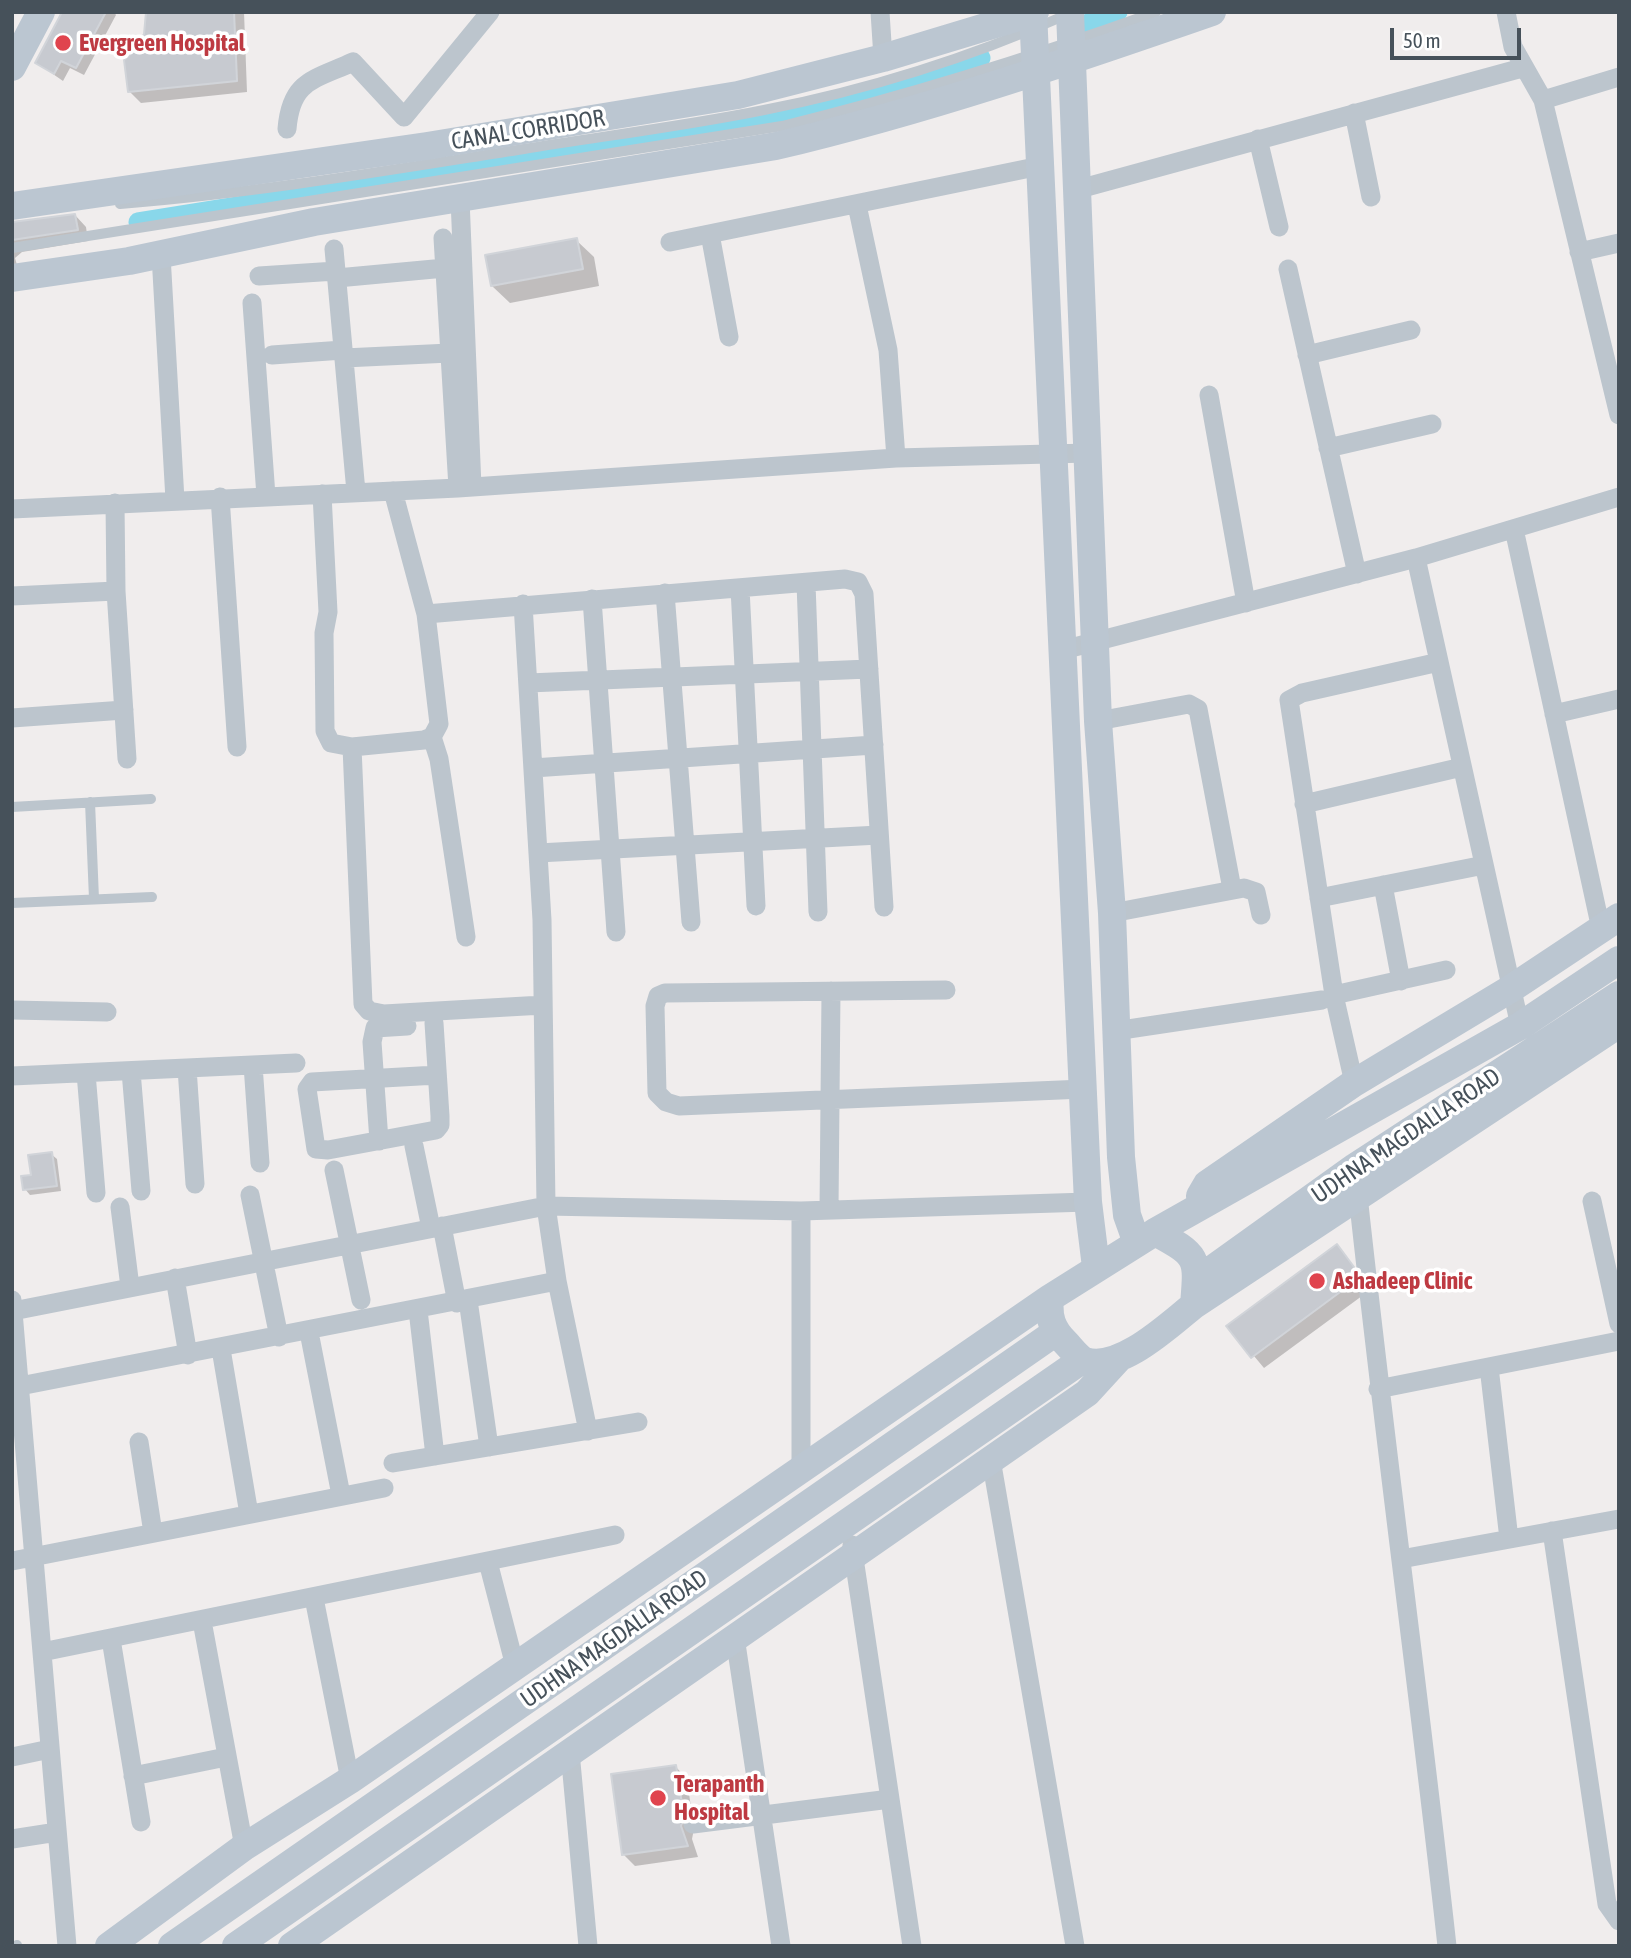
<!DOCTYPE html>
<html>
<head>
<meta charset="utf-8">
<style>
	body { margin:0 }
	#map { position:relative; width:1631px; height:1958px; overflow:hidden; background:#f0eded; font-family:"Asap Condensed",sans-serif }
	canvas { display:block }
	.frame { position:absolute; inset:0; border:14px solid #46515a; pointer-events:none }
	.scale { position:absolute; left:1390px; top:28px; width:131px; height:32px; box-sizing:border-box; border:4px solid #46515a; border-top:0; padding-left:9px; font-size:21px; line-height:24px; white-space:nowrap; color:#46515a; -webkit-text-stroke:5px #fff; paint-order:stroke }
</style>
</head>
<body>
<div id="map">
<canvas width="1631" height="1958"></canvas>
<div class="frame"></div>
<div class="scale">50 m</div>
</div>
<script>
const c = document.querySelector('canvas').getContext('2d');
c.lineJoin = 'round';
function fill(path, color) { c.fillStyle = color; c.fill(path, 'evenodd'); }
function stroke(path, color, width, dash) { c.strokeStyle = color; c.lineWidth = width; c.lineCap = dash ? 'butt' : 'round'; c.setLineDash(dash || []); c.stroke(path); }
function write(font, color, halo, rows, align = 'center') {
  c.font = font + ' "Asap Condensed",sans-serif'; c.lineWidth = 7; c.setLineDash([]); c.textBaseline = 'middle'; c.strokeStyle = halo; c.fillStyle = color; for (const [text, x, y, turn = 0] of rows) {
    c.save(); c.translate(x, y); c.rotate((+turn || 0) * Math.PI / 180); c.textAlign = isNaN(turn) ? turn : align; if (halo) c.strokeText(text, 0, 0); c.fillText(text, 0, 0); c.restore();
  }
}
fill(new Path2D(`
	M64,12H114L116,15L84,75L70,68L63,81L37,63Z
	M146,12H244L247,92L141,103L129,91L138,50L146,34Z
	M75,215L86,227L88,241L22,252L15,258L17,265H12V224Z
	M576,240L594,257L599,286L510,303L492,286Z
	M51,1154L57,1159L61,1191L30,1195L25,1189Z
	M1336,1247L1364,1280L1366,1293L1264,1368L1229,1326Z
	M676,1767L687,1779L694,1829L692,1839L698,1857L635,1866L624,1855Z`), '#0003');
stroke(new Path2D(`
	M1078,27L1118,12
	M138,222L761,122L890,88L981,58`), '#89d7ea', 19);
const building = new Path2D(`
	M62,12H106L76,68L61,61L54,74L35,63Z
	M146,12H234L237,81L128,92L124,60L136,49L144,34Z
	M75,214L78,230L12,240V222Z
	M577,238L583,269L491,286L485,255Z
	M52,1152L57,1186L23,1190L21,1176L31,1175L28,1155Z
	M1337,1244L1354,1267L1355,1281L1251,1358L1226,1326Z
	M676,1765L684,1817L681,1826L688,1846L622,1855L611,1774Z`);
fill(building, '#c7cad0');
stroke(building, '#d1d4d9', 2);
stroke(new Path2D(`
	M120,204C256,193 390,170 524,149C604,136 685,126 764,110C867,90 971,57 1066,15
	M12,248L782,126C909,95 1033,56 1156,12
	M90,802L94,899
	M12,807L151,799
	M12,903L152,897
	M17,1945V1946`), '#bcc5cd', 10);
stroke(new Path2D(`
	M880,12L883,58
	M1506,12L1513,47L1543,100
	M1619,77L1543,100L1619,415
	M1354,113L1371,197
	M287,129C291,80 314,80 353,62L404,117L490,12
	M1258,139L1279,227
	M1079,189L1522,68
	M460,199L472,487
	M857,205L888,350L896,458
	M710,234L729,337
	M443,238L458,488
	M670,242L1040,166
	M334,249L356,492
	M1579,252L1619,243
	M161,255L175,500
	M1288,269L1357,574
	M259,276L336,271
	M337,278L445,268
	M252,303L266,496
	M272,355L343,350
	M1307,355L1411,330
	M344,358L450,353
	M1209,395L1246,603
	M1328,448L1432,424
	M322,494L328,612L324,633L325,731L331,743L352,747L424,740L432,737L439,724L426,614L393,491
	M220,497L237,747
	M115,503L116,591L127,759
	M12,509L458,488L896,458L1088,453
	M1514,529L1601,929
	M1416,558L1520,1026
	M806,583L818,912
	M740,588L756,906
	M665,593L691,922
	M12,596L116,591
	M592,599L616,932
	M523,604L542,920L546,1206L557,1281L588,1431
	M426,614L845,579L858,582L864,594L884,907
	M1063,650L1416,558L1619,497
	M528,683L869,669
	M1554,714L1619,699
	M12,718L124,710
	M1098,721L1189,704L1198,709L1232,889
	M432,737L439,759L466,937
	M352,747L363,1004L369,1011L384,1014L543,1005
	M533,768L874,745
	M1304,804L1462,767
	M538,853L879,835
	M1383,885L1401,981
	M1319,898L1484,865
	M1112,913L1244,888L1256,892L1261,915
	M946,990L665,993L658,996L655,1006L657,1093L666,1102L679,1106L1084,1089
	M1334,995L1446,970
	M12,1010L107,1012
	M434,1023L440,1116V1125L436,1130L328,1150L316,1149L307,1089L312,1082L437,1075
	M1115,1031L1322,1000
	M253,1065L260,1163
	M187,1068L195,1184
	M131,1071L141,1191
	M86,1073L96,1193
	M12,1076L296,1063
	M1354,1083L1334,995L1289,700L1302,693L1439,662
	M379,1141L372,1042L375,1028L407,1026
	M414,1146L431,1228
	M334,1170L361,1300
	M1357,1186C1384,1439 1419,1692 1447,1946
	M250,1195L279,1337
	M1592,1201L1619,1324
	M120,1207L130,1287
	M829,1210L831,991
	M442,1226L457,1303
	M175,1278L188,1355
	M12,1300L67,1946
	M468,1300L489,1447
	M418,1310L435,1456
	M13,1311L546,1206L801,1211L1088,1202
	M309,1332L341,1495
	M221,1349L249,1514
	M1489,1367L1509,1539
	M20,1386L557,1281
	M1378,1389L1619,1341
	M139,1442L153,1533
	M991,1459L1075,1946
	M393,1463L638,1422
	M801,1468V1211
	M1552,1531L1607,1904L1619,1921
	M852,1545L912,1946
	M1401,1559L1619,1519
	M12,1561L384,1488
	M488,1562L515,1666
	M314,1598L350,1780
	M202,1621L244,1847
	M735,1637L781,1946
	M111,1639L141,1822
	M42,1652L615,1535
	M570,1752L588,1946
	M12,1757L50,1749
	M133,1776L226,1757
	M693,1824L890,1799
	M12,1839L57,1832`), '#bcc5cd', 19);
stroke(new Path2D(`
	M1033,12L1088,1202L1096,1267
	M1070,12L1098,721L1112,913L1121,1157L1127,1215L1137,1243
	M12,67L41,12
	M12,206L427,146L738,95L883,58L1035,12
	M12,278L129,261L314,222L776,146C924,111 1068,62 1212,12
	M1200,1196L1207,1184L1354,1083L1512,988L1619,917
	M1155,1232L1520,1026L1619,960
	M1155,1232C1199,1256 1198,1257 1194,1305C1169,1325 1120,1372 1085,1361C1078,1358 1071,1348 1065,1342C1052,1329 1048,1317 1050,1298Z
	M1196,1281L1355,1167L1619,995
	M1194,1305L1619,1024
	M109,1946L244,1847L350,1780L1050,1298
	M172,1946L1056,1332
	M236,1946L1082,1360
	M292,1946L1087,1393L1120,1357`), '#bbc6d1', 28);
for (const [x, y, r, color] of [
	[63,43,9,"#e0444e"],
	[1317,1281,9,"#e0444e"],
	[658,1798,9,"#e0444e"]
]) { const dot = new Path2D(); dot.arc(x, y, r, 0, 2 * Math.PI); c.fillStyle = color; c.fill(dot); stroke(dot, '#fff', 2.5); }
write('bold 24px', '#be3a42', '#fff', [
	["Evergreen Hospital",79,43],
	["Ashadeep Clinic",1333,1281],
	["Terapanth",674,1784],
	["Hospital",674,1812]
], 'left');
write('24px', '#46515a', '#fff', [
	["CANAL CORRIDOR",528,130,-9],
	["UDHNA MAGDALLA ROAD",1406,1136,-34],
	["UDHNA MAGDALLA ROAD",614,1639,-35]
]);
</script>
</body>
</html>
